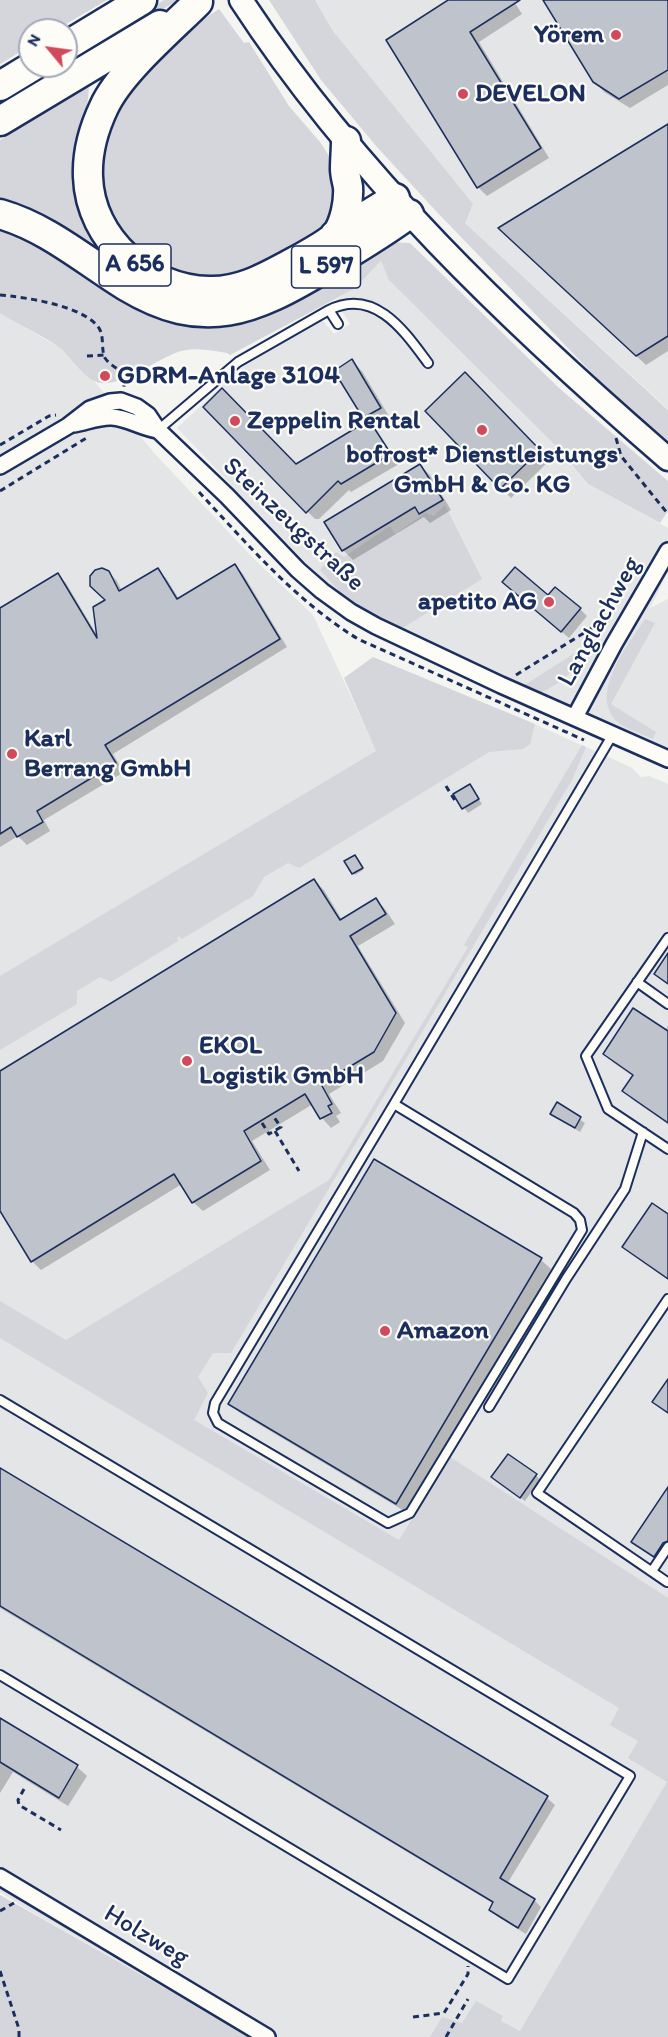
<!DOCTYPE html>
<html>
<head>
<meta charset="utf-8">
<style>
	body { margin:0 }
	#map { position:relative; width:668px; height:2037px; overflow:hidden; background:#f4f4f1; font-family:Itim,sans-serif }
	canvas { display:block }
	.north { position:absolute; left:18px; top:18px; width:60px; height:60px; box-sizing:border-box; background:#fdfcf7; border:2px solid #a3aaba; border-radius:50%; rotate:299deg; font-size:16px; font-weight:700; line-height:24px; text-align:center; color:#1b2f5e }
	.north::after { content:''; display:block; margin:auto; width:21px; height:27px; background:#d1495b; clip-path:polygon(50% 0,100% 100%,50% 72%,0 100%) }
</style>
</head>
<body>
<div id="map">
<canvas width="668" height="2037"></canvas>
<div class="north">N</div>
</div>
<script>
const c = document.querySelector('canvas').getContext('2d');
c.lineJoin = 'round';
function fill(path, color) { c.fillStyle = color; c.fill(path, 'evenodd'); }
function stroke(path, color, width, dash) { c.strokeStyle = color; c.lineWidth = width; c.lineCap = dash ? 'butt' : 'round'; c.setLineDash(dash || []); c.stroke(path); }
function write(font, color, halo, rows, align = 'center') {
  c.font = font + ' Itim,sans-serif'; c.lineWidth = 4.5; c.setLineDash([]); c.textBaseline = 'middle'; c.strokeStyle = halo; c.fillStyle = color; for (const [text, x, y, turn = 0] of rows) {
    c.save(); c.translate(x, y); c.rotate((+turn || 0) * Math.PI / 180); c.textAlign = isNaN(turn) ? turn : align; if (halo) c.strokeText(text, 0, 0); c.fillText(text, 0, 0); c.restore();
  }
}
fill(new Path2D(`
	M315,0H668V409L465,223L333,31Z
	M381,261L559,449L588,484L668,528V572L650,608L668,599V750L384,623L346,599L305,562L177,428L241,368L322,320L334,334L350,324L335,300L354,289Z
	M0,313L60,348L95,382L156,455L254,559L313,615L376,750L488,705L523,719L613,759L632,768L641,777L649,776L668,784V2037H252L28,1910L0,1892Z`), '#e4e5e6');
fill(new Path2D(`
	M0,0H107L56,30H30V46L0,64Z
	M164,0H178L0,108V99L56,66H66V60Z
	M269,0H315L333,31L473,204L465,223L668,410V440L616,398L434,209L377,147L321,80Z
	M219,9L244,43L249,42L289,106L320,142L335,165L341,184L326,230L236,280L165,275L106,219L96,155L133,76L196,24Z
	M89,87L84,140L85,200L196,303L0,205V140Z
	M0,226L20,232L160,314L387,242L410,243L559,388L668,481V511L660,523L588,484L559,449L389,280L381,261L354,289L230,355L227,353C213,351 196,347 181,351C159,357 119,390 97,382C84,378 71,357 60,348C42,335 19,325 0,313Z
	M445,505L482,579L401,629L384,621L346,598L320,570L336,552L344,557L390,526L395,534L425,513L434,516Z
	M645,619L655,623L611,704L656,732L653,739C643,734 628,730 619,723C586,696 629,644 645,619Z
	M597,639C581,662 566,683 539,693L523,686Z
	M373,657L535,724L530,744L523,749L489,752L299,868L288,863L264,877L253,896L182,939L179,936L177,938L178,941L111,982L100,977L77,991V1004L0,1050V976L376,751L344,678Z
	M582,745L586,747L572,780L231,1353H213L198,1377L208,1393L194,1420L399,1540L450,1457L668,1598V2037H430L442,2017L462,2023L476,2001L503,2016L501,2021L520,2031L667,1782L628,1758L638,1741L610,1725L619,1708L0,1338V1301L66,1340L329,1180L468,947L464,945Z
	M0,1895L252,2037H0Z`), '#d4d6db');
fill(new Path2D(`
	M452,0H513L522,14L479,42L549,158L487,196L478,187Z
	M545,0H668V85L630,108L604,92L594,81Z
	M668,126V351L646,365L510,237Z
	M352,361L362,371L390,418L374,427L399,464L351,492L349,490L319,519H315L205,407L296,466L369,422L336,371Z
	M465,374L549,461L511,498L427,411Z
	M420,465L430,475L451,510L430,523L424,517L353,560L343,550L326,522Z
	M235,565L243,574L287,647L113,754L124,772L44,820L50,831L27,845L18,836L0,847V610L57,575L66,583L98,637L107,600L109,572L117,581L122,591L157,570L166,578L179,599Z
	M511,589L548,597L580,609L587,616L569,638Z
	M470,786L482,804L468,813L455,794Z
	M357,859L363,870L355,875L346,862Z
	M314,880L324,890L342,920L376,900L385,909L395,924L358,946L405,1023L383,1061L329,1094L341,1113L336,1116L340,1122L331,1128L322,1118L313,1104L252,1141L270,1170L203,1211L193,1202L182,1184L41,1270L32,1261L0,1209V1073Z
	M668,1026V1124L633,1100L624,1091L634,1077L614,1063L604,1054L665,1031Z
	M557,1104L585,1123L580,1132L552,1114Z
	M668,1216V1279L624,1246Z
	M541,1260L551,1269L406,1512L240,1413L230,1404Z
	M0,1469L547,1798L555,1805L507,1884L534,1900L541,1907L526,1934L498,1917L491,1910L494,1904L0,1608Z
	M536,1475L540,1480L525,1501L498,1482Z
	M668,1490V1554L662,1564L633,1542Z
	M0,1720L77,1767L87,1776L68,1806L13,1772L0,1793Z`), '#0003');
const building = new Path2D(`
	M448,0H520L470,32L541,148L477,188L386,40Z
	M543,0H668V70L619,99L593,82Z
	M668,124V336L636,356L498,228Z
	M352,359L381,408L363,418L334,371Z
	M465,372L540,450L500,489L425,411Z
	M222,388L296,464L369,420L391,454L341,484L338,481L306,513L203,407Z
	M420,464L443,500L419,514L415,507L342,551L324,522Z
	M235,564L280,639L105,745L116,763L37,811L43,822L17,837L11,827L0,834V608L58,573L97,638L93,607L105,600L90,586V576L95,570L102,568L109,571L119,591L158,568L177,599Z
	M515,567L548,595L555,587L581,608L561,632L502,582Z
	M470,784L479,799L462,809L453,794Z
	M355,855L363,868L352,874L344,861Z
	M314,879L340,920L376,898L386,914L350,936L396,1013L374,1052L321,1084L332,1104L328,1106L332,1113L320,1119L305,1094L244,1131L261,1161L192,1203L174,1174L31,1262L0,1211V1071Z
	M668,953V984L654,974Z
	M633,1008L668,1031V1123L622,1091L633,1075L603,1054Z
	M557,1102L581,1117L575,1128L550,1114Z
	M374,1159L542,1258L396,1504L228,1404Z
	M652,1203L668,1214V1279L622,1247Z
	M668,1379V1413L652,1402Z
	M508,1454L537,1474L520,1498L491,1477Z
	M0,1468L548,1796L500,1878L535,1899L518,1928L489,1910L493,1902L0,1606Z
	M668,1487V1541L663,1543L654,1557L631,1542Z
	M0,1718L78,1765L59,1798L0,1762Z`);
fill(building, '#bfc3cc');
stroke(building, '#1b2f5e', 1.5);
const lane = new Path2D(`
	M329,310C375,287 405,332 428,363
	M158,430L238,362L329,310L338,324
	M668,938L586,1056L608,1109L668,1149
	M637,982L668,1004
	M394,1104L215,1403L213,1413L218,1423L388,1523L410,1513L582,1230L580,1220L574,1213L394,1104L613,734
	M0,1400L630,1776L508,1979L0,1675
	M489,1407L566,1279L625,1189L643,1132
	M652,1571L668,1547
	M667,1582L537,1493L668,1299`);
const street = new Path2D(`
	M74,424C86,422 100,416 112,417C128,418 142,428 158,430
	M0,466L68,426L90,409L110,402L121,401L137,407L148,415L158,430L227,496L298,570L322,591L351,612L376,626L501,685L668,759
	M575,717L614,644L668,551
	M0,1877L267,2037`);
const secondary = new Path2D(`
	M241,0C355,175 511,323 668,459`);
const highway = new Path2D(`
	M198,2C170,30 120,72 104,107C94,128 87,154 88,177C90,240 148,290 209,291C239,292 264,278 290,264C300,259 329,243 336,235C345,223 349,201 348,187C347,181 345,175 345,169C345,160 346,150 346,141
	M66,46L142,0
	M0,86L33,66
	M0,121L160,25
	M0,214C48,228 84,260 126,286C204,333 253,311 325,268C353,251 382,234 409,214
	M335,235L395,198`);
stroke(lane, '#1b2f5e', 12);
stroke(street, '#1b2f5e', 20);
stroke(secondary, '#1b2f5e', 27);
stroke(highway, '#1b2f5e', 33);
stroke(new Path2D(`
	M0,295C24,297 88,306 100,330C104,338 101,350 105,358C114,371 125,366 124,387
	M87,356L104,355
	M616,438L621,456L668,514
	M0,445L49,416L56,415
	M0,491L88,437
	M199,492C248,545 296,601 358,639L584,740
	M516,675L613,615
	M446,786L457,804
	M262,1123L269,1134L281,1127L273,1116
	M275,1131L299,1171
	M24,1789L18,1800L19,1805L61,1830
	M0,1911L14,1903
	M0,1971L19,2029V2037
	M413,2017L444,2013L468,1974V1966
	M446,2037L468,1999`), '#1b2f5e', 3, [6, 4.5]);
stroke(lane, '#fdfcf7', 8);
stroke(street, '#fdfcf7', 15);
stroke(secondary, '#fdfcf7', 22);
stroke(highway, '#fdfcf7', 28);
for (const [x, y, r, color] of [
	[616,35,6,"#d1495b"],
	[463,94,6,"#d1495b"],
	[105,376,6,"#d1495b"],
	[235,421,6,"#d1495b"],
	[482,430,6,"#d1495b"],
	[549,602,6,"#d1495b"],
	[12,754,6,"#d1495b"],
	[187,1061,6,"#d1495b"],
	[385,1331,6,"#d1495b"]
]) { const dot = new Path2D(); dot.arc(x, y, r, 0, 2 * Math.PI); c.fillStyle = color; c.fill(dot); stroke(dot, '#fdfcf7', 2); }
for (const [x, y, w] of [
	[135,265,72],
	[326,267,69]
]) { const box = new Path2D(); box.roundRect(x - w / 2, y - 21, w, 42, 4.5); c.fillStyle = '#fdfcf7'; c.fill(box); stroke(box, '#1b2f5e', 1.5); }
write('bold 24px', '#1b2f5e', null, [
	["A 656",135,265],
	["L 597",326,267]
]);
write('bold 26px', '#1b2f5e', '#fdfcf7', [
	["Yörem",604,35,"right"],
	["DEVELON",475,94],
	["GDRM-Anlage 3104",117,376],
	["Zeppelin Rental",247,421],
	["bofrost* Dienstleistungs",482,455,"center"],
	["GmbH & Co. KG",482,485,"center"],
	["apetito AG",537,602,"right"],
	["Karl",24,739],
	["Berrang GmbH",24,769],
	["EKOL",199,1046],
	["Logistik GmbH",199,1076],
	["Amazon",397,1331]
], 'left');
write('26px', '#1b2f5e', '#fdfcf7', [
	["Steinzeugstraße",293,525,43],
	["Langlachweg",600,622,-61],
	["Holzweg",146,1936,31]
]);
</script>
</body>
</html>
